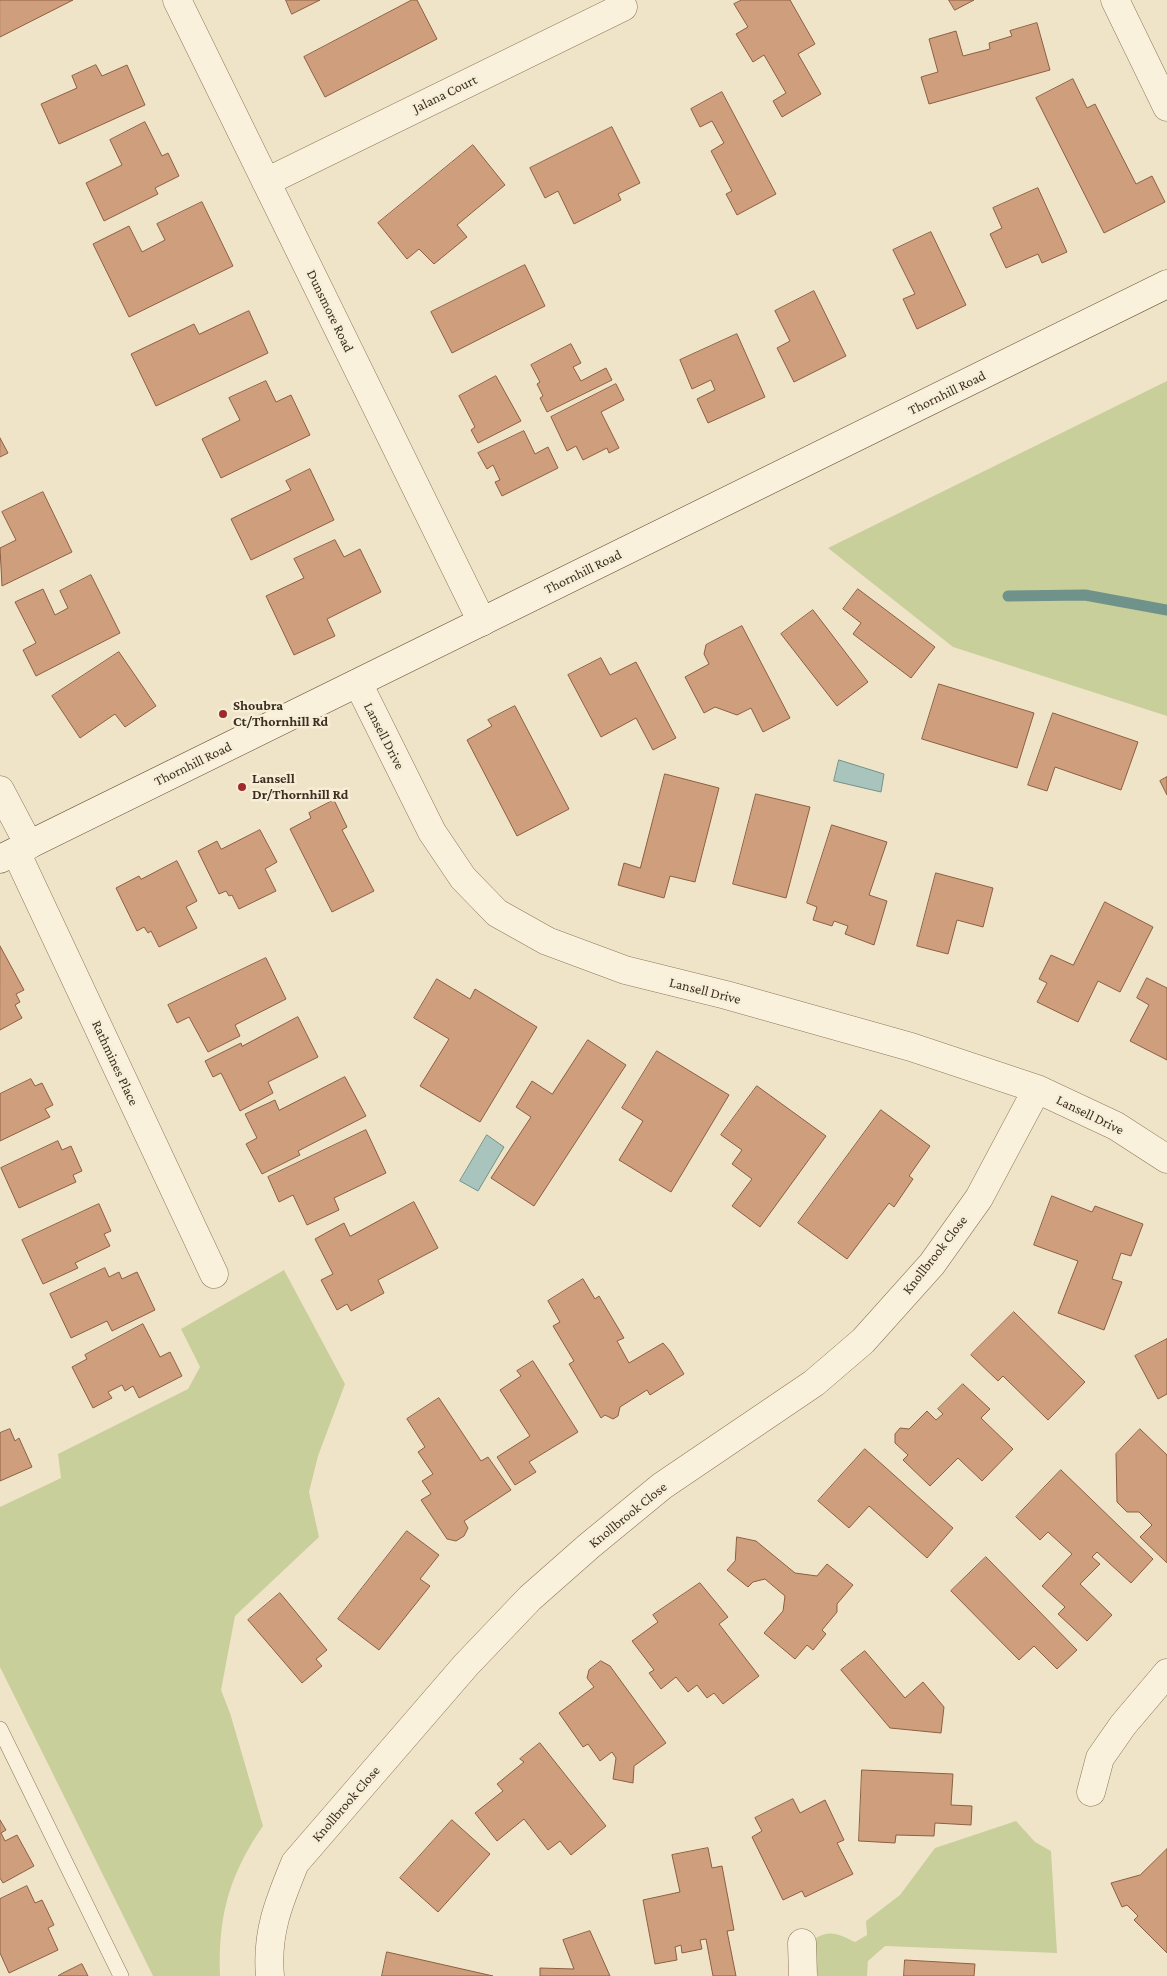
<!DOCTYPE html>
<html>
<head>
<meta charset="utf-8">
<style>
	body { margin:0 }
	canvas { display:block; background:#f0e4c8 }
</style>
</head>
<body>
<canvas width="1167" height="1976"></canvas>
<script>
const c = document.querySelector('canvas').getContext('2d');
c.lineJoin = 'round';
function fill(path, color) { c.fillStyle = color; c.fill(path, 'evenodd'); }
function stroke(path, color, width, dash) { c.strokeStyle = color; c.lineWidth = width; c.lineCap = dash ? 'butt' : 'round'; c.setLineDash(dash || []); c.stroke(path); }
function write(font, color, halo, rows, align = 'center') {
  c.font = font + ' "Crimson Pro",serif'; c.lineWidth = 5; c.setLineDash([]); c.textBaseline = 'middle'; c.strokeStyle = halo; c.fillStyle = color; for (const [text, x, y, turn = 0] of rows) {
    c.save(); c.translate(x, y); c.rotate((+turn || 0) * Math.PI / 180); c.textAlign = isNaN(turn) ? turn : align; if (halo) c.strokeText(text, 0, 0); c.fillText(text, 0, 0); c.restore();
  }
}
fill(new Path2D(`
	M1167,381V716L953,647L828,548Z
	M284,1270L345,1384L318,1456L309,1492L319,1537L235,1616L221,1690L230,1713L263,1826C229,1875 218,1916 220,1976H153L0,1667V1507L61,1478L58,1454L188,1389L200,1367L181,1329Z
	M1016,1821L1035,1842L1051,1851L1057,1953L885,1946L868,1961L867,1976H818L813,1952L816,1938C831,1929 840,1935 855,1942L867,1935L866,1921L900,1895L935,1848Z`), '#c9cf9b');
const water = new Path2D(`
	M839,760L884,774L881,792L834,781Z
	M487,1135L504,1147L478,1191L460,1181Z`);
fill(water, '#a9c4bc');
stroke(water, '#6f938a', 1);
stroke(new Path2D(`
	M1008,596L1085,595L1167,610`), '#6f938a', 11);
const building = new Path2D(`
	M0,0H73L0,37Z
	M286,0H320L292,14Z
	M412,0H417L437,39L325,97L304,57Z
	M742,0H790L815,44L798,54L821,94L782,117L773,101L786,93L764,55L753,62L736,34L748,27L734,4Z
	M949,0H974L955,10Z
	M1037,23L1050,70L929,104L921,77L938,72L929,39L956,31L963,56L990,49L989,43L1012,36L1010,31Z
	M96,65L102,76L127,65L145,105L59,144L41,104L77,88L72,76Z
	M1073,79L1087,108L1095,104L1136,184L1152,176L1165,202L1104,233L1036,98Z
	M722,92L776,194L737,215L726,194L732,191L711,151L724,143L712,121L700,127L691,109Z
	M145,122L162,156L168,153L179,176L155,188L158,194L104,221L86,183L122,165L110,140Z
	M612,127L640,183L618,194L621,200L574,224L558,191L545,198L530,168Z
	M473,145L505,185L457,225L467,237L434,264L419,249L407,259L378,223Z
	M1038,188L1067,252L1042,263L1038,254L1006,268L990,234L1002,228L993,208Z
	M202,202L233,266L129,317L93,244L129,226L142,252L165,240L157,224Z
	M931,232L966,305L917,329L903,299L915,294L893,250Z
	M525,265L545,306L452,353L431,312Z
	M814,291L846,356L794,382L777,348L790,341L775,311Z
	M249,311L268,353L156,406L131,354L194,324L199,334Z
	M737,334L765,397L708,423L697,399L715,390L711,380L692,389L680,360Z
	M571,344L581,363L573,367L581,381L606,368L612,380L547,412L540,398L543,396L537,384L540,382L531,365Z
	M496,376L521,421L478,443L471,430L475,427L459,396Z
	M266,381L276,402L291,395L310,435L221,478L202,439L240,420L229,398Z
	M616,384L624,400L601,412L619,448L609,453L607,448L583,460L576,446L567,451L551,417Z
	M524,431L535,454L548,447L558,468L502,496L495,482L500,480L493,465L487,469L478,453Z
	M0,438L8,453L0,457Z
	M310,469L334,520L251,560L231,519L291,490L286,481Z
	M43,492L72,552L2,586L0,548L16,540L2,512Z
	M335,540L344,557L360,549L381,592L327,619L335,636L294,655L266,596L304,578L294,559Z
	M91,575L120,633L36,676L23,650L36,643L15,602L43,589L55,615L68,608L60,591Z
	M858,589L935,647L911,678L853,634L861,623L843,609Z
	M813,610L868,682L837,706L781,634Z
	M742,626L790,718L763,732L751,708L737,715L715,707L704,713L685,677L709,664L704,654L706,645Z
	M119,652L156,706L125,727L115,714L80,738L52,696Z
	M601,658L610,675L636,662L676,738L653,750L636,718L601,737L568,675Z
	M939,684L1034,713L1017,768L922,739Z
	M515,706L569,809L517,836L467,740L492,726L488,720Z
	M1053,713L1138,742L1121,790L1055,767L1047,791L1028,785Z
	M665,774L719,788L695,882L670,876L664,898L618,885L624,863L640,868Z
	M1167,777V795L1160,781Z
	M756,794L810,807L786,898L733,884Z
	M334,800L347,827L342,830L374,891L332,912L290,829L311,818L309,813Z
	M832,825L887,842L869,895L887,901L874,945L845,934L848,926L834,921L832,926L813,920L817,907L807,903Z
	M260,830L277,862L265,869L276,891L239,909L232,895L229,896L226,891L219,894L198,851L217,841L221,849Z
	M177,861L197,901L186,907L197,928L159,947L151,931L148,933L144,927L137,931L116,888L139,876L141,879Z
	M936,873L993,888L983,927L957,920L948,954L917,946Z
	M1105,902L1153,927L1120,992L1098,981L1078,1022L1037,1002L1047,983L1039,979L1051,955L1073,965Z
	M0,946L24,990L16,994L20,1002L15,1005L22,1018L0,1030Z
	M266,958L286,999L235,1025L240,1036L208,1052L189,1017L177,1023L168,1005Z
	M1147,978L1167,988V1060L1130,1041L1149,1005L1137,998Z
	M437,979L470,999L475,989L537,1027L480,1122L420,1086L449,1039L414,1018Z
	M298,1017L318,1057L268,1082L273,1093L240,1111L221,1073L213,1077L205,1061L241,1043L242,1046Z
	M588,1040L626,1065L534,1206L491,1178L531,1117L516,1107L532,1081L552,1094Z
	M657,1051L729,1095L671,1192L619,1160L643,1121L622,1108Z
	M345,1077L366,1116L298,1151L300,1155L262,1174L246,1144L257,1138L245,1114L275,1100L279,1110Z
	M31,1079L35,1086L42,1083L53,1105L45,1109L50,1117L0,1141V1094Z
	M757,1086L826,1136L760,1227L732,1206L752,1179L732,1164L742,1150L721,1135Z
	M881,1110L930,1146L909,1176L913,1179L894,1207L889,1203L847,1259L798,1223Z
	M366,1130L386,1173L334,1198L339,1210L307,1225L293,1195L279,1202L268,1177Z
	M58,1141L62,1150L71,1146L82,1171L73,1175L76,1182L19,1208L1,1168Z
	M1052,1196L1092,1212L1095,1206L1143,1224L1131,1256L1121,1253L1112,1279L1122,1282L1104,1330L1058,1313L1078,1261L1034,1245Z
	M414,1202L438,1248L378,1280L384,1293L351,1311L347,1304L337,1310L321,1280L333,1274L315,1239L344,1223L350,1236Z
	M99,1204L111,1231L104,1234L110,1246L75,1263L78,1268L43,1284L22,1240Z
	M105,1268L109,1277L119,1272L122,1279L137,1272L155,1310L112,1331L107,1321L71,1338L50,1294Z
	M583,1279L595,1299L599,1296L624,1338L617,1341L629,1363L663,1343L670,1351L684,1374L650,1395L647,1390L620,1407L618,1416L613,1419L605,1415L601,1418L569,1364L574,1361L553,1326L560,1322L548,1301Z
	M1014,1312L1085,1382L1048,1420L1003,1376L998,1381L971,1355Z
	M143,1324L160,1357L170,1352L182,1376L139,1398L133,1386L125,1391L122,1385L108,1392L112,1398L93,1408L72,1367L87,1359L85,1355Z
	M1167,1339V1394L1158,1399L1135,1356Z
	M533,1361L578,1432L529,1462L536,1472L515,1485L497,1457L530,1436L500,1390L521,1376L517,1371Z
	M963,1384L990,1409L981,1418L1013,1449L982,1481L958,1458L930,1486L903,1460L908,1455L895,1443V1434L900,1428L909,1429L927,1411L936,1420L943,1414L938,1409Z
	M439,1398L481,1461L488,1457L511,1490L464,1521L468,1528L464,1536L456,1541L447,1539L421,1500L431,1494L422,1481L433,1474L418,1452L425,1447L407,1419Z
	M10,1429L15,1441L19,1438L32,1467L0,1481V1433Z
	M1140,1429L1167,1455V1563L1140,1537L1152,1525L1139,1512H1127L1117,1502L1116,1454Z
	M865,1449L953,1528L927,1558L869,1506L849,1528L818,1501Z
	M1061,1470L1153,1559L1131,1583L1097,1552L1092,1557L1100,1564L1080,1584L1112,1615L1087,1641L1058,1614L1065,1607L1042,1586L1072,1554L1048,1532L1040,1540L1016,1517Z
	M407,1531L439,1555L420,1579L430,1586L379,1650L338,1619Z
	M737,1537L756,1541L795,1573L817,1576L827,1564L853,1585L837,1604V1612L822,1630L826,1634L813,1650L807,1645L795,1659L764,1633L783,1611L785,1596L765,1579L753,1582L748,1587L727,1570L735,1561Z
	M986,1557L1077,1650L1057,1669L1034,1646L1019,1660L951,1591Z
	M700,1583L728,1617L719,1624L759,1676L723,1704L714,1693L707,1698L697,1685L688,1692L676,1677L661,1689L649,1673L654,1670L632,1641L658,1622L653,1615Z
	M280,1593L327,1650L316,1659L322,1666L302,1683L248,1620Z
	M865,1651L905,1698L923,1682L944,1707L941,1733L890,1728L841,1670Z
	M601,1661L610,1666L666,1743L634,1766L633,1783L613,1779L616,1758L612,1752L600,1761L588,1744L583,1747L559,1713L594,1687L587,1678L589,1670Z
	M540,1743L606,1826L571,1855L560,1841L548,1850L524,1819L497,1841L475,1813L503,1791L497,1784L524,1762L520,1759Z
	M862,1770L953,1774L951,1805L972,1806L971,1825L935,1823L934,1836L896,1835L895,1843L859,1841Z
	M793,1799L800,1813L825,1800L844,1840L837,1843L853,1874L805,1897L802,1891L783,1900L752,1837L762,1831L755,1818Z
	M0,1820L6,1830L1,1833L5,1841L17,1835L34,1866L3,1883L0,1878Z
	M452,1820L490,1854L438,1912L400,1878Z
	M708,1848L712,1868L722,1866L734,1930L727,1931L736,1976H713L706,1939L700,1940L702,1949L682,1953L681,1945L675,1947L677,1960L655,1964L643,1900L680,1892L672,1855Z
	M1167,1849V1953L1134,1920L1138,1916L1127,1905L1122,1907L1111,1883L1140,1875Z
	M27,1886L35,1903L42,1900L54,1925L48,1928L58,1950L9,1973L0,1953V1899Z
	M590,1931L610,1976H540V1968L574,1969L563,1940Z
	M387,1952L493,1976H382Z
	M905,1960L975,1964L974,1976H904Z
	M82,1964L88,1976H58L61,1974Z`);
fill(building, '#cf9f7d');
stroke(building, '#8d5f41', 1);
const lane = new Path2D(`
	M0,1729L121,1976`);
const street = new Path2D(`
	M177,0L482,622
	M1115,0L1167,107
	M266,182L623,7
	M358,683L432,832L463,878L497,913L547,941L625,970L726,995L911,1047L1037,1089L1116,1126L1167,1159
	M0,790L29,845
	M16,852L214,1274
	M1091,1792L1100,1758L1123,1725L1167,1673
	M802,1943L803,1976
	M270,1976C266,1933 279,1902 295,1863L466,1665L530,1598L589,1546L662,1486L814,1383L863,1341L932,1264L979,1198L1037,1089`);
const secondary = new Path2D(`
	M0,859L1167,284`);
stroke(lane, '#8d765c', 16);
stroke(street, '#8d765c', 29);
stroke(secondary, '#6f573f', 29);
stroke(lane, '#faf1dc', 15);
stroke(street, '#faf1dc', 28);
stroke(secondary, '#faf1dc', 28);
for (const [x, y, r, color] of [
	[223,714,5,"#9e2a2b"],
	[242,787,5,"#9e2a2b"]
]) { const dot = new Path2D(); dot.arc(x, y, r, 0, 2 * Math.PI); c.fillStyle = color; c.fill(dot); stroke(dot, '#f7eed8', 2); }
write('14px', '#3d2e20', '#f7eed8', [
	["Jalana Court",445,94,-26],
	["Dunsmore Road",330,311,64],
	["Thornhill Road",947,393,-26],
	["Thornhill Road",583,572,-26],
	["Lansell Drive",384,736,63],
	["Thornhill Road",193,764,-26],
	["Lansell Drive",705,991,14],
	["Rathmines Place",115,1063,65],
	["Lansell Drive",1090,1115,26],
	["Knollbrook Close",935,1255,-52],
	["Knollbrook Close",628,1515,-39],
	["Knollbrook Close",346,1804,-49]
]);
write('bold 14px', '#3d2e20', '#f7eed8', [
	["Shoubra",233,706],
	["Ct/Thornhill Rd",233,722],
	["Lansell",252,779],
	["Dr/Thornhill Rd",252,795]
], 'left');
</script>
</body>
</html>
